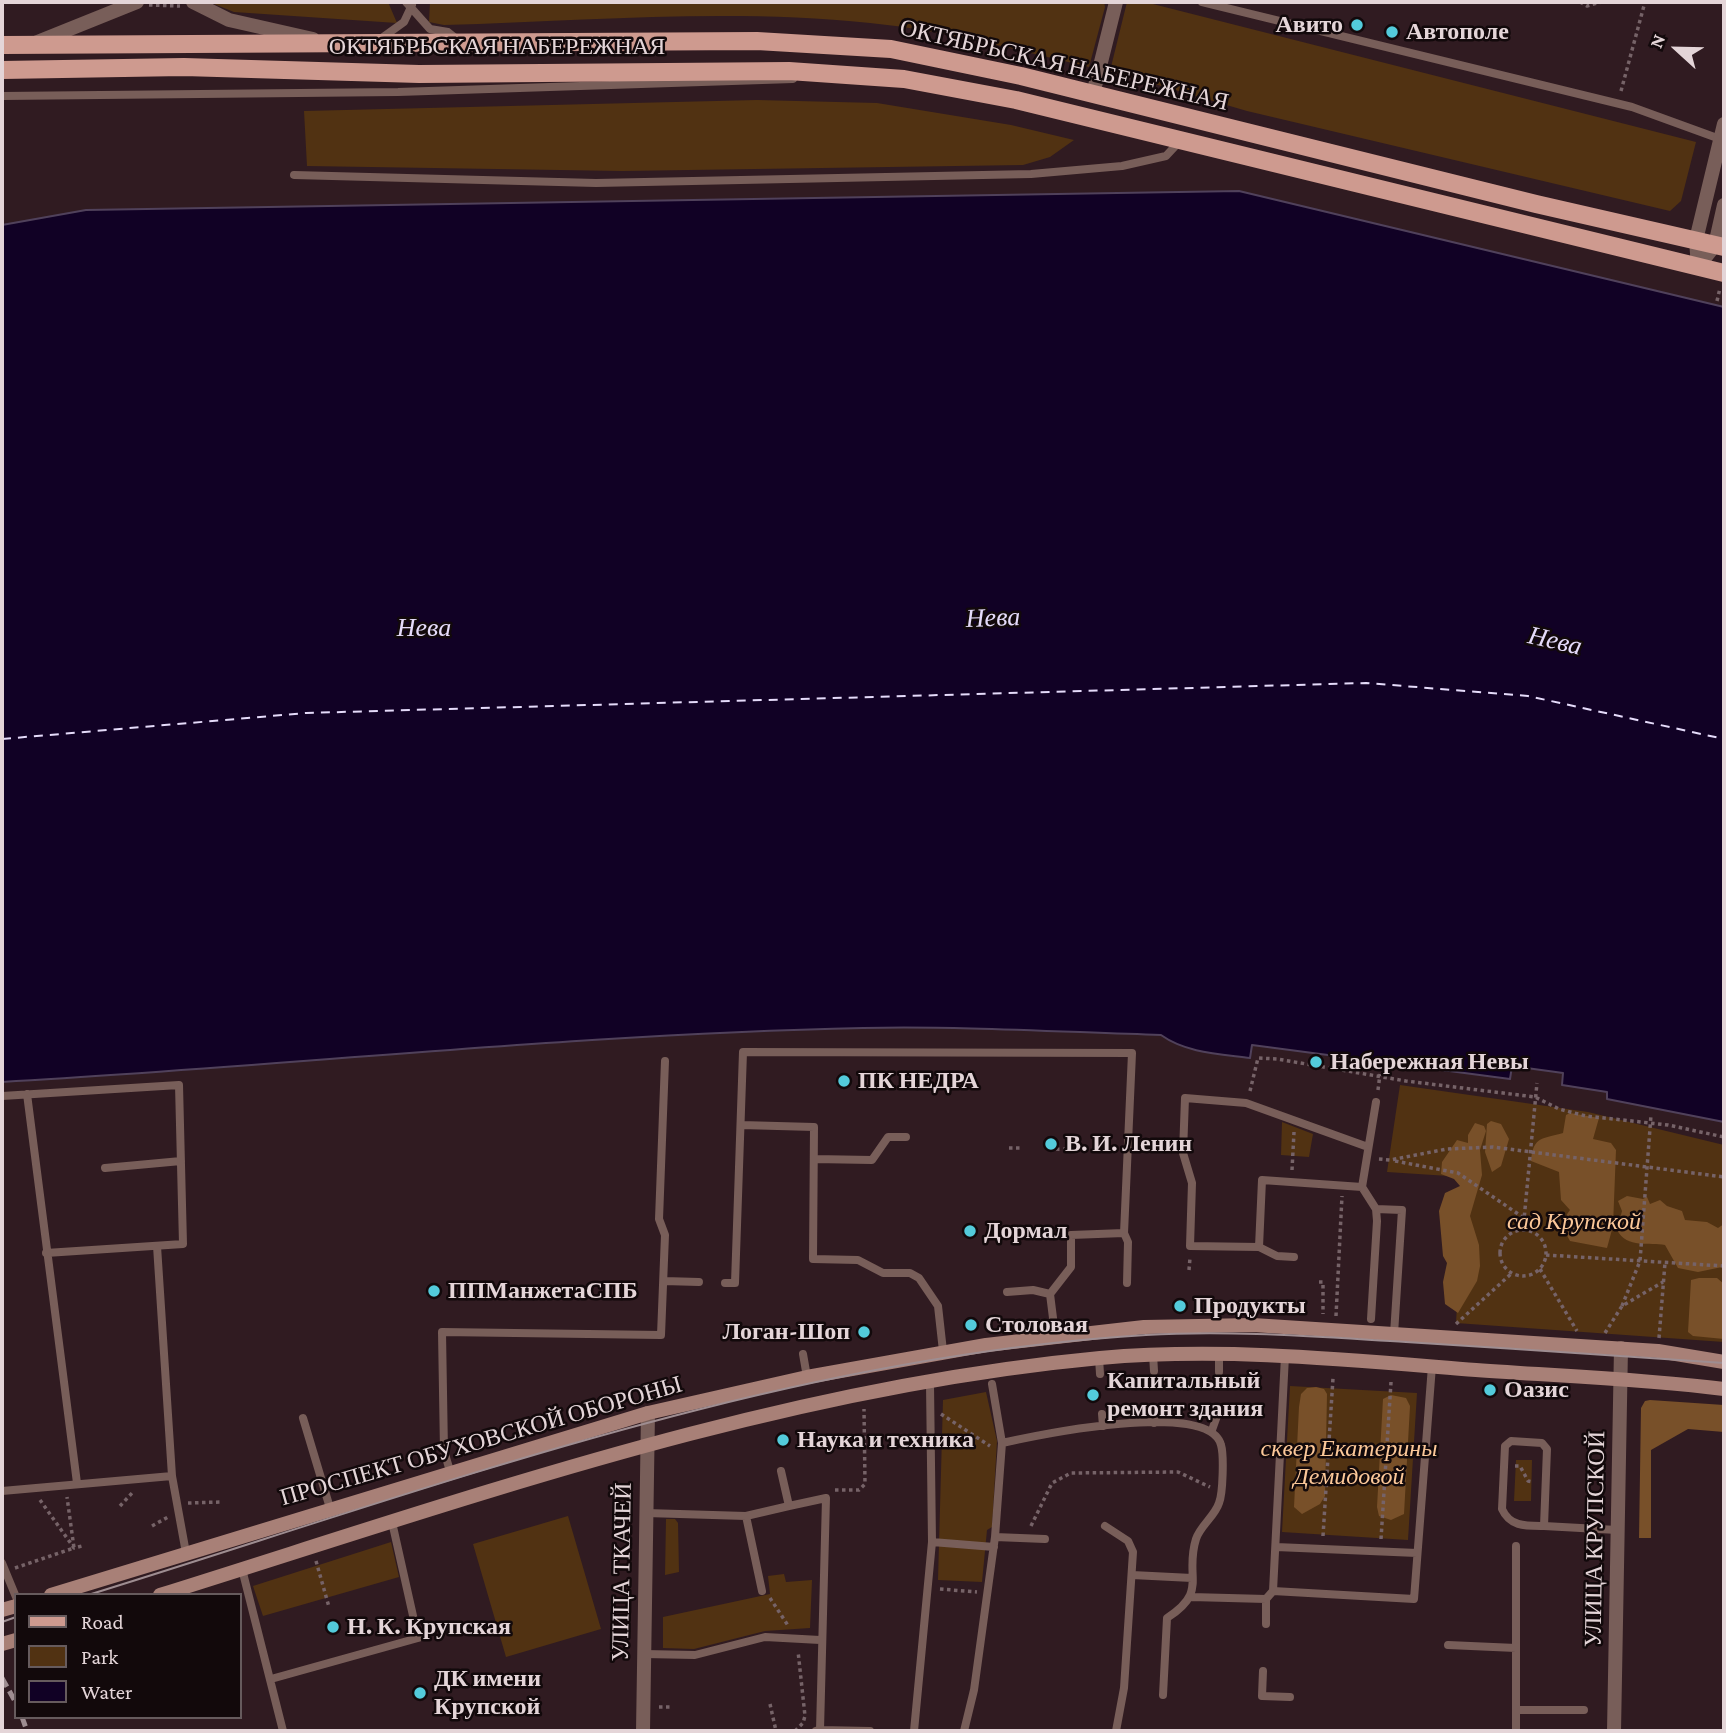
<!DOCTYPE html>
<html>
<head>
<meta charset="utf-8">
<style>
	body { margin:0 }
	#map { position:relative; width:1726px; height:1733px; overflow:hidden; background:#301b21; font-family:"Crimson Pro",serif }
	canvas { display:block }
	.frame { position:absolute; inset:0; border:4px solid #e4d5d8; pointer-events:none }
	.legend { position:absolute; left:14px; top:1593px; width:228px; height:126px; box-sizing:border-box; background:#12090b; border:2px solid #665b5d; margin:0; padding:9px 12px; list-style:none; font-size:21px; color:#e4d5d8 }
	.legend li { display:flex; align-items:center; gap:14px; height:35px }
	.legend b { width:35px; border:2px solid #665b5d }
	.north { position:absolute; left:1642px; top:14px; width:70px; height:70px; -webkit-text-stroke:5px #12090b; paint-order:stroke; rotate:292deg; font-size:19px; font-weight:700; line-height:28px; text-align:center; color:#e4d5d8 }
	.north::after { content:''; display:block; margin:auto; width:24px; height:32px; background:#e4d5d8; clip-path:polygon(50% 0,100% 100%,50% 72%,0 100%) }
</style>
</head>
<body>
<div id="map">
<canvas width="1726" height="1733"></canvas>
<div class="frame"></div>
<ul class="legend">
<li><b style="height:9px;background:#ce9a8f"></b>Road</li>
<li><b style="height:19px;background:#513212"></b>Park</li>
<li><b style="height:19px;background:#110125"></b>Water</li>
</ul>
<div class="north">N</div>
</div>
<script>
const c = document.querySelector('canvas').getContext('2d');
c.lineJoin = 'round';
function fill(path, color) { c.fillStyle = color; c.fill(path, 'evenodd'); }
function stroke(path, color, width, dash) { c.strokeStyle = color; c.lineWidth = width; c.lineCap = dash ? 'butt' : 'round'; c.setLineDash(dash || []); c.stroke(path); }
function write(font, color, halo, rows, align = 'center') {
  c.font = font + ' "Crimson Pro",serif'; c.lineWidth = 5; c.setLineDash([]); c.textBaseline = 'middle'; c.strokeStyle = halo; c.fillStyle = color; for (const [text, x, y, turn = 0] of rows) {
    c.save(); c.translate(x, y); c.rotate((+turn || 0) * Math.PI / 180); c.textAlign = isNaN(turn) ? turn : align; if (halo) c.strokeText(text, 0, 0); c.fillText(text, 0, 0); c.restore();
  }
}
fill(new Path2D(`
	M209,2H388L397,23L234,12Z
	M430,2H1104L1105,7L1089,67C1017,50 944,30 870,23C729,8 585,21 444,25L429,22Z
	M1127,2H1145L1696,142L1681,201L1670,211L1247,111L1110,71Z
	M757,100L877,103L1011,125L1074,140L1050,157L1023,165L622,171L307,166L304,111Z
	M1400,1085L1588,1112L1724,1145V1342L1456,1323L1464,1177L1387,1172Z
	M1282,1122L1313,1134L1309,1157L1281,1155Z
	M1290,1386L1417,1393L1408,1540L1282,1532Z
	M986,1392L997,1441L992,1527L987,1530L982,1582L938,1580L943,1400Z
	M1516,1460H1532L1531,1501H1514Z
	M568,1516L601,1629L506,1657L473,1544Z
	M666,1519H675L678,1523L679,1572L665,1575Z
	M391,1542L399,1577L263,1616L253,1586Z
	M784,1574L786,1582L812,1580L810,1628L765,1631L694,1649L663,1648V1617L770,1594L768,1576Z`), '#513212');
fill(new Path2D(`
	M1570,1113L1599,1118L1593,1139L1611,1143L1616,1150L1613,1226L1607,1248L1570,1241C1564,1230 1561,1221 1570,1210L1561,1200L1559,1172L1531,1161C1533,1135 1544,1139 1563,1133L1566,1115Z
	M1491,1121L1501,1124L1509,1139L1501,1166L1492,1172L1485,1152L1487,1124Z
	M1475,1123L1484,1126L1486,1131L1480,1150L1482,1175L1470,1216L1479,1245L1480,1266L1477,1281L1458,1313L1445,1304L1443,1282L1447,1263L1443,1256L1439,1211L1445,1193L1460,1186L1454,1179L1441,1174L1442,1162L1457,1140L1468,1143V1135Z
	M1627,1196L1643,1199L1647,1197L1650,1204L1660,1200L1667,1206L1682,1211L1685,1220L1707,1222L1718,1228L1724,1224V1270L1722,1267L1698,1272L1678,1268L1665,1245C1650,1242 1627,1249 1617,1230L1622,1211L1618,1201Z
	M1699,1278H1717L1724,1284V1339L1693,1336L1688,1332L1691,1280Z
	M1316,1387L1324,1389L1327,1394L1325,1496L1320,1504L1302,1514L1294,1507L1299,1407L1301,1394L1307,1388Z
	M1391,1395L1406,1398L1410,1406L1404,1514L1391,1520L1379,1516L1377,1507L1383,1399Z
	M1650,1400L1724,1405V1432L1688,1429L1651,1450V1538H1639L1641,1408L1645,1401Z`), '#785029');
const water = new Path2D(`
	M1239,191L1724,307V1122L1607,1099V1092L1562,1085L1563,1073L1512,1066L1510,1079L1252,1045L1250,1058C1220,1054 1186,1053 1161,1035C1062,1032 962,1026 863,1028C575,1034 289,1066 2,1082V225L86,210Z`);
fill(water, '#110125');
stroke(water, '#50415b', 2);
stroke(new Path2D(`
	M2,739L306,713L1366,683L1528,696L1724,739`), '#e5dbfa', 2, [9, 7]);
stroke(new Path2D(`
	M1580,2L1587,6L1601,2
	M149,5L180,6
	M1621,91L1645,2
	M1717,301L1720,288
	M1378,1090L1380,1074
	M1250,1091L1258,1058L1277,1059L1406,1081L1535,1097L1559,1109L1586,1116L1668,1125L1724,1137
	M1009,1148H1022
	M1049,1149L1115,1150
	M1379,1159L1390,1160L1447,1149L1493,1147L1724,1177
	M1395,1161L1458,1173L1524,1218
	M1292,1170L1294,1132
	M1523,1230L1537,1083
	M1500 1253a23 23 0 1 1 46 0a23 23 0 1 1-46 0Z
	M1546,1255L1724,1266
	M1540,1269L1577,1331
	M1189,1270L1190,1258
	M1319,1282H1323V1314
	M1622,1306L1640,1261L1651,1115
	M1336,1316L1342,1196
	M1456,1324L1512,1273
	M1605,1333L1622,1306L1663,1282
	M1659,1338L1665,1263
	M941,1414L990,1446
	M1515,1466H1520L1528,1481L1533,1482
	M835,1490H859L865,1484L864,1409
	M40,1500L74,1548L82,1546
	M188,1503L221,1502
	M120,1506L133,1492
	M152,1526L168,1517
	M1031,1526L1052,1483L1071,1473L1178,1472L1210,1487
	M1323,1536L1333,1378
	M1381,1539L1391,1382
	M316,1561L329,1607
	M15,1568L74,1548L67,1497
	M940,1589L977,1592
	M770,1598L789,1627
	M770,1704L776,1731
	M659,1707H671
	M795,1731L803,1723L805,1716L798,1651`), '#766368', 3.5, [3.5, 3.5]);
stroke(new Path2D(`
	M406,2L430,29L448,32L458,40
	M1202,2L1632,107L1720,139
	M379,40L404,22L412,5
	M2,96L398,92L793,79
	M294,175L596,183L1031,174L1122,166L1166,156L1179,142
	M27,1094L77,1483
	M2,1096L179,1085L183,1244L46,1253
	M741,1125L814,1127L813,1259L858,1260L883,1273H910L919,1278L938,1306L943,1351
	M814,1159L872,1160L888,1137H906
	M105,1168L181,1161
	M1362,1187L1376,1102
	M1376,1209L1402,1210L1394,1334
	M1124,1233L1128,1242L1127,1283
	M157,1246L172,1476L186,1553
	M1259,1247L1190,1246L1192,1183L1183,1153L1185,1098L1246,1103L1368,1147
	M1294,1257L1277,1256L1259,1247L1262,1180L1362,1187L1376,1209L1377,1221L1371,1319
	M664,1281L699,1282
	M725,1283H735L743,1052L1132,1053L1124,1233L1071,1235V1267L1050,1294L1055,1334
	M1007,1292L1033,1290L1050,1294
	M803,1354L807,1377
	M1153,1354L1154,1371
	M1099,1358L1100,1374
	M1219,1372V1353
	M1154,1412V1423
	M1102,1414L1103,1426
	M303,1418L330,1508
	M1212,1430L1217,1416
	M1002,1443C1038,1435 1209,1399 1221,1445C1224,1455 1223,1493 1219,1503C1215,1516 1200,1526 1196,1539C1184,1577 1209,1591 1167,1618L1163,1695
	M450,1471L444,1451L442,1332L661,1335L665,1235L659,1219L665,1061
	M2,1491L172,1476
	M789,1506L826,1498L820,1730L816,1731
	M646,1513L746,1516L789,1506L781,1471
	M746,1516L762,1591
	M1105,1526L1128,1541L1133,1552L1124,1688L1116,1731
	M1544,1526C1526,1526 1510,1527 1502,1509L1505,1446L1511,1441L1542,1443L1547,1449L1544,1526L1617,1530
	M995,1537L1045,1539
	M932,1542L994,1547
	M1276,1547L1417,1553
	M2,1563L16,1597
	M242,1569L283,1731
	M1132,1575L1192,1578
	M1273,1591L1285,1356
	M1191,1597L1266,1599L1273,1591L1414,1599L1432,1366
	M1266,1624V1599
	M1448,1645L1516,1648
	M644,1654L695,1655L765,1637L820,1640
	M1263,1671L1262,1696L1290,1697
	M271,1679L418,1638L392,1522
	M1516,1710H1584
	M820,1730L870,1731
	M914,1731L932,1542L930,1384
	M964,1731L974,1690L995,1537L1002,1443L992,1384
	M1516,1731V1546`), '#785e59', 8);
stroke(new Path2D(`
	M193,2L229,20L313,39
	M35,43L137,2
	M1093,94L1116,2
	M643,1731L648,1413
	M1614,1731L1621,1348`), '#785e59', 14);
stroke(new Path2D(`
	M1698,267L1696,240L1724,124
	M1698,267L1715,245L1724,205`), '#785e59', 14);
stroke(new Path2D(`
	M51,1595L648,1413L807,1377L986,1345L1144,1327L1253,1325L1658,1351L1724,1362
	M160,1595C467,1499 777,1388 1100,1358C1225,1347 1351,1360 1476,1370C1559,1376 1642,1379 1724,1389
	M2,1610L16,1606
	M2,1644L16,1640`), '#a88077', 14);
stroke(new Path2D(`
	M2,45L757,41L891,49L1021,76L1536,204L1724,247
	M2,70L184,67L419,74L789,71L904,79L1016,100L1724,273`), '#ce9a8f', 18);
stroke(new Path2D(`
	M88,1595C433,1488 782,1357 1146,1335C1233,1330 1319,1337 1406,1342C1512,1349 1618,1355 1724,1363
	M2,1622L16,1617`), '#9e8d91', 2);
stroke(new Path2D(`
	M2,1678L16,1703
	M22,1717L27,1731`), '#9e8d91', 5, [10, 5]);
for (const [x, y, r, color] of [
	[1357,25,7,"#53cbdb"],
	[1392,32,7,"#53cbdb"],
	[1316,1062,7,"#53cbdb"],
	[844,1081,7,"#53cbdb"],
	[1051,1144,7,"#53cbdb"],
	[970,1231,7,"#53cbdb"],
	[434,1291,7,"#53cbdb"],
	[1180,1306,7,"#53cbdb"],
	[971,1325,7,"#53cbdb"],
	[864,1332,7,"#53cbdb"],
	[1490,1390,7,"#53cbdb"],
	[1093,1395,7,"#53cbdb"],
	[783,1440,7,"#53cbdb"],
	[333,1627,7,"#53cbdb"],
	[420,1693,7,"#53cbdb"]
]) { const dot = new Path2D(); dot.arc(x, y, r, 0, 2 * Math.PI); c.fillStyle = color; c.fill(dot); stroke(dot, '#12090b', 2.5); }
write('bold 24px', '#e4d5d8', '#12090b', [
	["Авито",1343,25,"right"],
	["Автополе",1406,32],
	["Набережная Невы",1330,1062],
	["ПК НЕДРА",858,1081],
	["В. И. Ленин",1065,1144],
	["Дормал",984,1231],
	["ППМанжетаСПБ",448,1291],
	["Продукты",1194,1306],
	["Столовая",985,1325],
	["Логан-Шоп",850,1332,"right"],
	["Капитальный",1107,1381],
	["ремонт здания",1107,1409],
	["Оазис",1504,1390],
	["Наука и техника",797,1440],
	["Н. К. Крупская",347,1627],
	["ДК имени",434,1679],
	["Крупской",434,1707]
], 'left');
write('24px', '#e4d5d8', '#12090b', [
	["ОКТЯБРЬСКАЯ НАБЕРЕЖНАЯ",497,47],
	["ОКТЯБРЬСКАЯ НАБЕРЕЖНАЯ",1064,65,13],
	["ПРОСПЕКТ ОБУХОВСКОЙ ОБОРОНЫ",481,1441,-16],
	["УЛИЦА КРУПСКОЙ",1595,1539,-89],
	["УЛИЦА ТКАЧЕЙ",622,1572,-89]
]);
write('italic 24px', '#fcc899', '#12090b', [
	["сад Крупской",1574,1222],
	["сквер Екатерины",1349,1449],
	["Демидовой",1349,1477]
]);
write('italic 26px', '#e5dbfa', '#12090b', [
	["Нева",993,618,-2],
	["Нева",424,628],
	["Нева",1555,641,13]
]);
</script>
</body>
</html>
